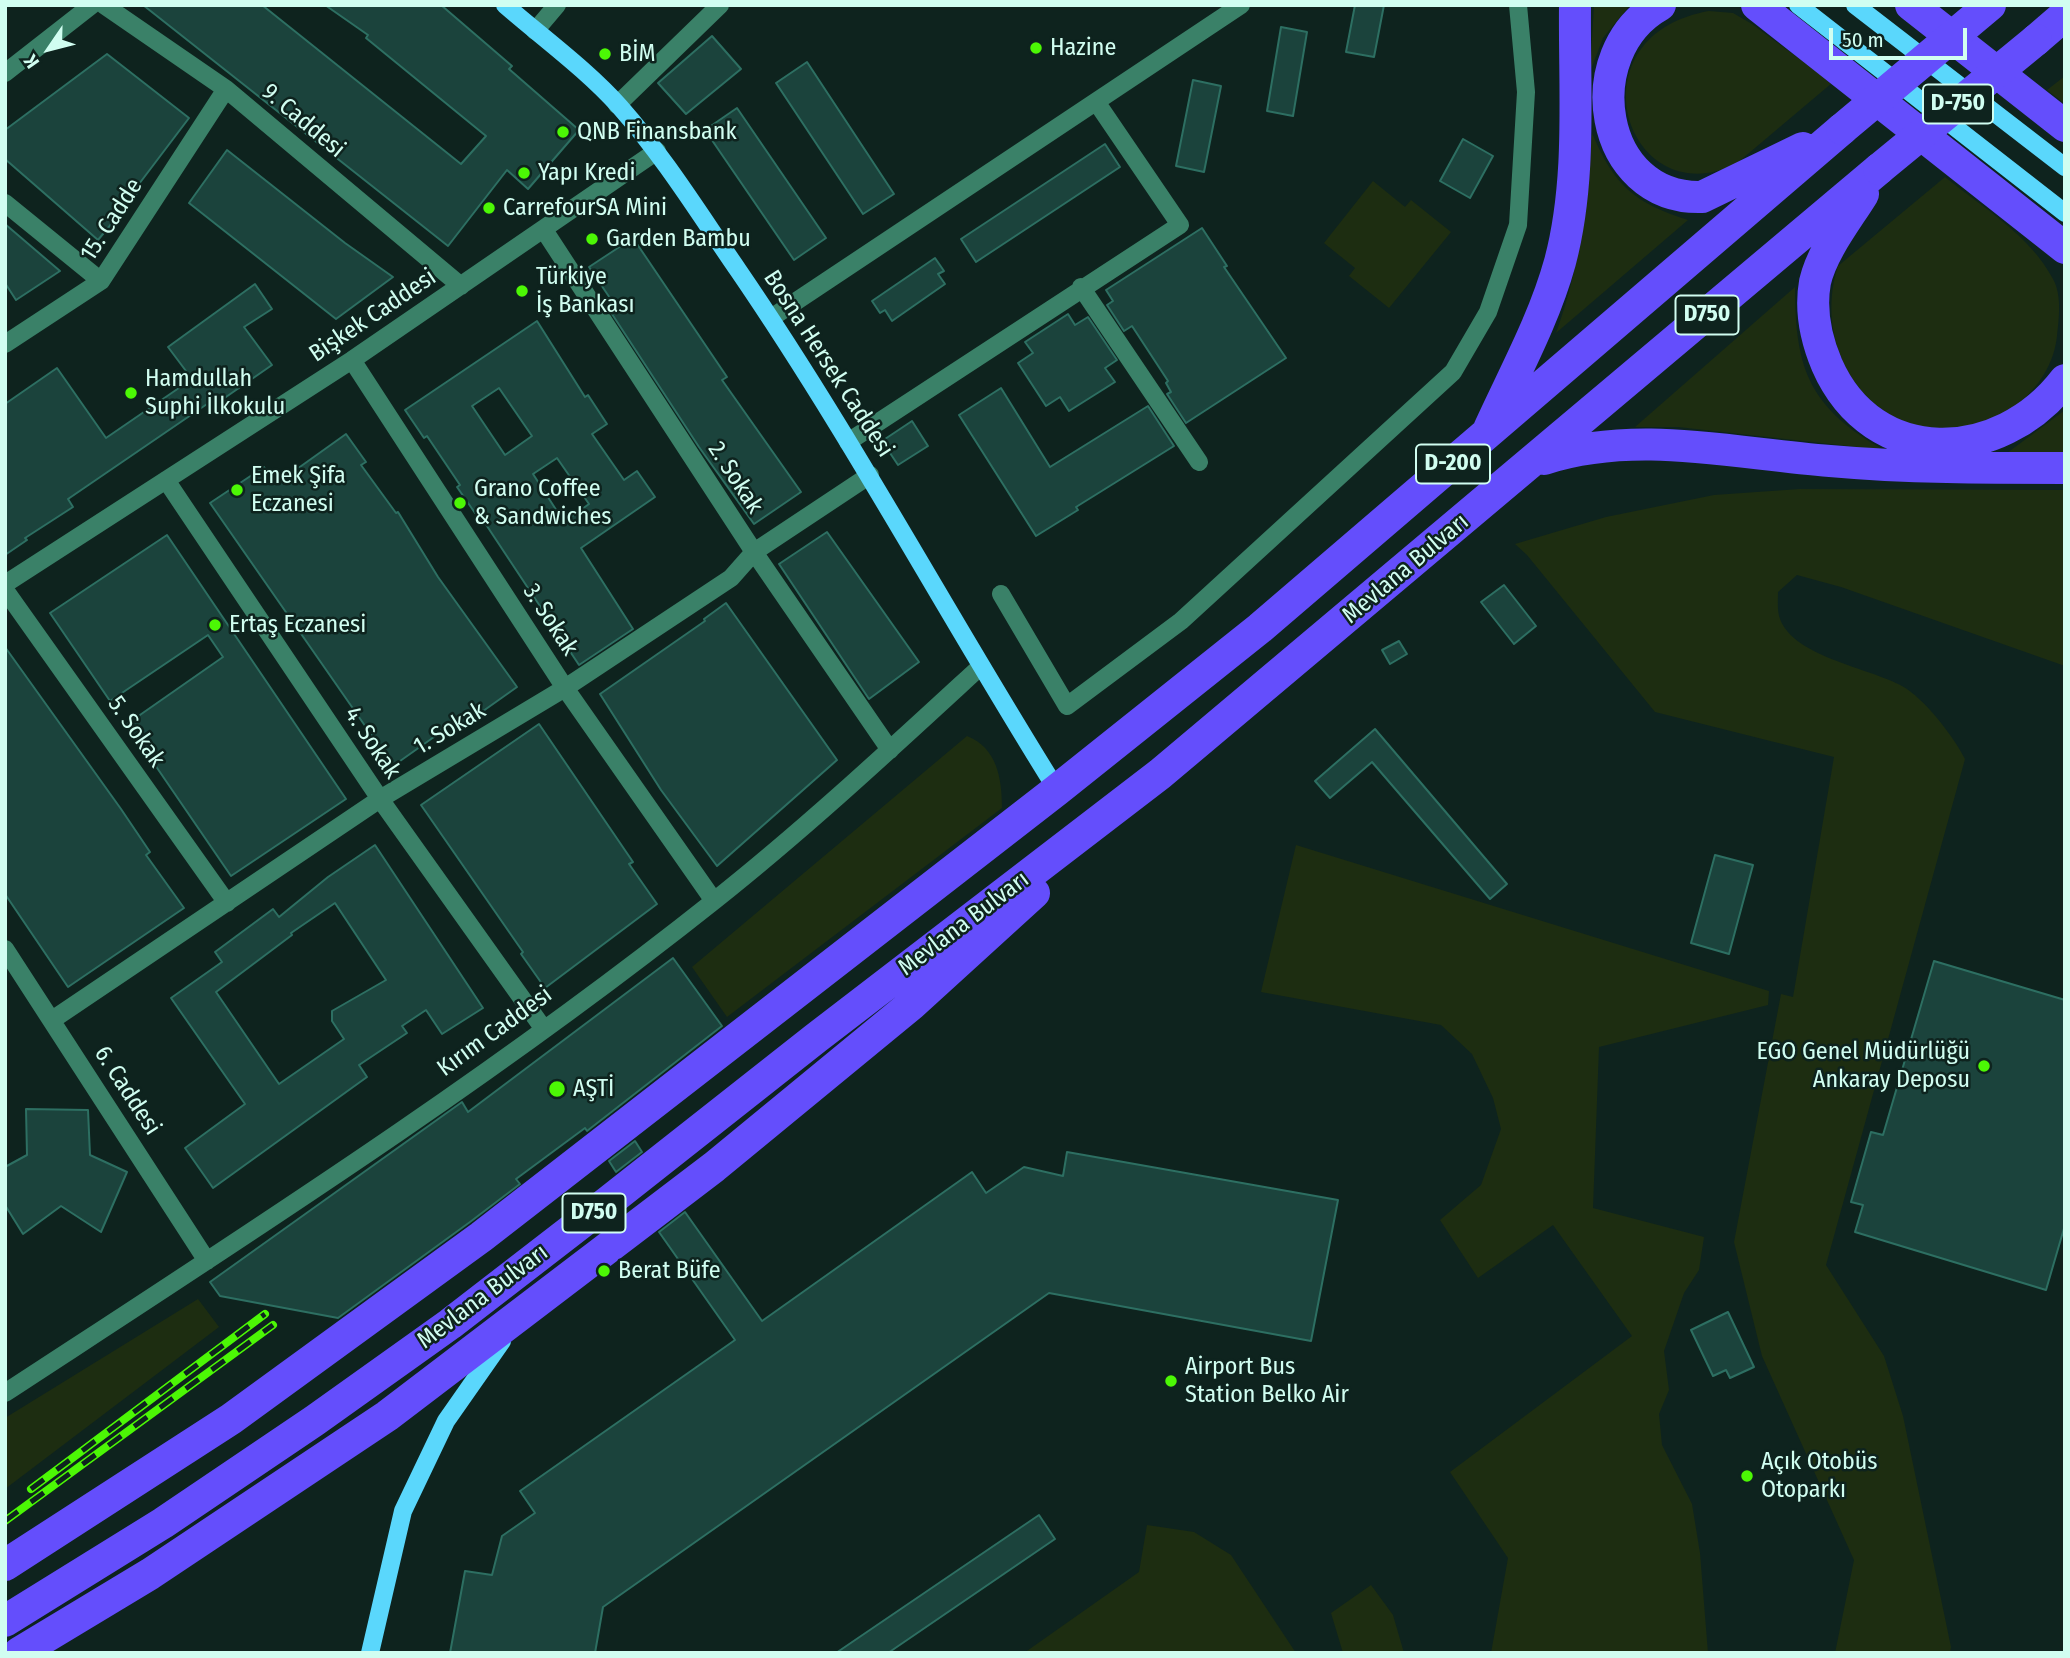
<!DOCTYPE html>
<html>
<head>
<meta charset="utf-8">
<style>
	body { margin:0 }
	#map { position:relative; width:2070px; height:1658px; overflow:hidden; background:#0e231e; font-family:"Fira Sans Condensed",sans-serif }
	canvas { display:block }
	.frame { position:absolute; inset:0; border:7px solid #d1fef1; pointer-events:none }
	.north { position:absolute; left:14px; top:14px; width:70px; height:70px; -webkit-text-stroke:5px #0e231e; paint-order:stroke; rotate:235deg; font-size:19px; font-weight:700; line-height:28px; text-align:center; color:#d1fef1 }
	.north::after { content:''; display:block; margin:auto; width:24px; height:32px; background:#d1fef1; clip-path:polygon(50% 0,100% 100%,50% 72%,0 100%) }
	.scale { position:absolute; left:1829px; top:28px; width:138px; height:32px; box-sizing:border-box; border:4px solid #d1fef1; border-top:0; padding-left:9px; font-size:21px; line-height:24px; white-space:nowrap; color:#d1fef1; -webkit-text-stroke:5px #0e231e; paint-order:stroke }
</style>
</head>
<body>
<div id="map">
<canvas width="2070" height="1658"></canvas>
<div class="frame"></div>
<div class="north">K</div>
<div class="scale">50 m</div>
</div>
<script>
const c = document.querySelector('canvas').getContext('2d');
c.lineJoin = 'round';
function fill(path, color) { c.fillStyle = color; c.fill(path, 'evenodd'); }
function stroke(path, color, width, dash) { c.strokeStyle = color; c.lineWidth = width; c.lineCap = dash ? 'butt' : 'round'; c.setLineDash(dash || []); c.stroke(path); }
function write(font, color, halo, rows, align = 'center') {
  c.font = font + ' "Fira Sans Condensed",sans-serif'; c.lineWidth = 5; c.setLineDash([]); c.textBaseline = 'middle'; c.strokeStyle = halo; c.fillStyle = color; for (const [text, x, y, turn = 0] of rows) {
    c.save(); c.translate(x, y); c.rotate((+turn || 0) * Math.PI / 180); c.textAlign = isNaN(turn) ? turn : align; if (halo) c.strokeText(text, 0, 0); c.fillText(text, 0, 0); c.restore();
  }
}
fill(new Path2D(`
	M1594,5H1630L1603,38L1590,72Z
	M1709,11L1733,13L1752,24L1832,83L1736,164C1627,217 1568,36 1709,11Z
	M2065,76V104L2047,90Z
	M1592,133C1614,185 1634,203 1688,220L1556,333C1580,268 1587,202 1592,133Z
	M1945,177C1982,207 2030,235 2053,279C2062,295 2059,318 2057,336C2050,401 1976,444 1914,425C1847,404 1817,330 1838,266Z
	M1373,181L1405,207L1411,200L1451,232L1389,308L1349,276L1355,268L1324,243Z
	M1795,287C1795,370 1810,408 1884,450L1678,427H1635Z
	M2065,410V456H2003Z
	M1800,489L2065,490V666L1841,587L1797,575L1778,592C1778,600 1777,611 1780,619C1794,657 1870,668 1902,686C1924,698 1954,737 1965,759L1826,1265L1884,1356L1903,1416L1951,1647L1950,1653H1835L1854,1560L1762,1356L1734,1242L1781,994L1793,997L1834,757L1655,712L1527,555L1515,544L1606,517L1714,495Z
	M967,736C997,748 1002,778 1002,808L727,1017L692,967Z
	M1296,845L1769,991L1768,1005L1599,1047L1593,1208L1704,1237L1699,1270L1684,1293L1664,1351L1669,1390L1659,1414L1662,1445L1692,1504L1700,1553L1708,1653H1491L1508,1558L1450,1472L1632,1336L1553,1225L1478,1278L1440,1220L1481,1185L1501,1129L1493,1098L1472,1054L1441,1025L1261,992Z
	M198,1299L219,1327L5,1489V1418Z
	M1147,1525L1194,1532L1231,1555L1296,1653H1024L1139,1572Z
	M1371,1585L1393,1615L1404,1653H1343L1331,1613Z`), '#1d2d11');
const building = new Path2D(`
	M143,5H262L461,164L486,136L366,38L368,35L325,5H441L512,66L509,69L579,130L528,189L507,170L448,246Z
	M1355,5H1384L1374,57L1346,52Z
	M1281,27L1307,32L1293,116L1267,111Z
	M712,36L741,69L686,114L658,83Z
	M107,54L189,118L139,184L142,187L98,240L5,159V130Z
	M807,62L894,194L863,214L776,83Z
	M1193,80L1221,86L1204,172L1176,166Z
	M737,108L826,238L794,260L705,130Z
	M1463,139L1493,156L1470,198L1440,181Z
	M1105,144L1120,167L976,262L961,239Z
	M227,150L345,243L393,277L336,319L189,203Z
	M5,224L60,271L16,300L5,283Z
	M1202,228L1227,266L1224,267L1286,358L1186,423L1167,394L1171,392L1166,383L1168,381L1132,326L1124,331L1107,305L1113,301L1106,290Z
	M633,238L727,377L722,380L801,492L754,524L699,447L610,311L616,307L589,267Z
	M935,258L944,271L938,274L945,284L892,321L885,310L880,313L872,301Z
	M255,284L272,309L244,327L272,365L213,406L210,402L68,499L73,507L25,538L27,540L5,555V404L57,368L106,438L192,379L168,347Z
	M1068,314L1075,325L1088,317L1117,360L1105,368L1115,382L1069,411L1060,397L1046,406L1018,363L1033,353L1025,342Z
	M537,321L585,397L588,395L607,424L592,434L624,480L637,471L655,497L581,548L633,629L579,665L477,511L475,513L457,487L460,485L427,436L424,438L405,410ZM499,388L532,436L505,455L472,406ZM557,458L589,504L564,522L533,474Z
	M1001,388L1050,467L1148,406L1174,446L1076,507L1078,510L1036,536L959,415Z
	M912,421L928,446L898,465L882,441Z
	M346,434L366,462L361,465L396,513L398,512L438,577L517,687L462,726L458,720L393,766L210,503L264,467L276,484Z
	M827,532L919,662L869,699L779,564Z
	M167,535L346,799L231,876L127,724L223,657L208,635L110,701L50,613Z
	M1504,585L1536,626L1514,644L1481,602Z
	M726,603L837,760L717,866L661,790L600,694L705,621L704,619Z
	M1399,641L1407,654L1390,664L1382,650Z
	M5,647L121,809L150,852L146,855L184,908L68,987L5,894Z
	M539,724L633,862L629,864L657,904L545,988L521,954L523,952L421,805Z
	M1375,729L1507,884L1490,899L1372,762L1330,798L1315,781Z
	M375,845L483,1008L442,1034L426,1010L402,1026L407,1033L359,1065L367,1077L213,1188L185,1148L245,1104L171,998L222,962L215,952L273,909L279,917L328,877ZM335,903L386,980L332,1011V1021L344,1039L279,1084L216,992L292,935L291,933Z
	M1715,855L1753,865L1729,954L1691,943Z
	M673,958L722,1026L587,1131L585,1128L516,1179L520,1184L470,1222L338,1318L220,1296L210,1282L462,1102L468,1112Z
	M1934,961L2065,1000V1225L2046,1290L1855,1232L1863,1205L1851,1202L1871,1132L1883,1135Z
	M26,1109L88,1110L90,1155L127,1172L101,1232L61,1206L23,1234L5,1205V1167L27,1155Z
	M635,1141L642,1152L616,1172L609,1161Z
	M1067,1152L1338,1200L1311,1341L1049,1293L603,1607L595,1653H450L465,1571L492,1575L502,1536L535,1513L520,1491L735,1340L659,1232L685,1212L762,1321L972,1172L986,1193L1024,1167L1063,1176Z
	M1728,1312L1754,1367L1730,1378L1726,1370L1713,1376L1691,1330Z
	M1039,1515L1055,1539L888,1653H836Z`);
fill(building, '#1b433c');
stroke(building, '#2d6f62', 2);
stroke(new Path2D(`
	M104,5L226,89L461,286
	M535,31L557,5
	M5,73L92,5
	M617,105L720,5
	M5,203L101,281
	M544,230L754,552L890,750
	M1081,287L1199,462
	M771,318L1241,5
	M5,344L101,281L226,89
	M352,360L565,688L714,901
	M848,442L1180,225L1097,103
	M166,480L380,799L543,1028
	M5,584L352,360L657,151
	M5,590L227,903
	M1001,594L1067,706L1181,621L1453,372L1488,312L1518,225L1526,92L1518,5
	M5,949L207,1261
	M52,1020L380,799L565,688L731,578L754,552L870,475
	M5,1393C245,1236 489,1080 714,901C806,828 893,747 980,667`), '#3a8168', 18);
stroke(new Path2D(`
	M505,5C543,38 587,70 620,107C665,158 700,215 738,270C853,438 949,618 1057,790
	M1798,5L2065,213
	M1855,5L2065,167
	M370,1653L403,1511L446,1421L502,1341`), '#5ad7fc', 18);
stroke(new Path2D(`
	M1660,5C1576,52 1598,200 1702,197L1803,148
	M1757,5L2065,248
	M1911,5L2065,126
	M2036,40L2065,15
	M1863,194C1847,220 1822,251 1815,282C1810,310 1816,339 1827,365C1873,470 2000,465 2065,380
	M1489,429C1514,374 1544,320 1560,262C1582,179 1574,90 1575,5
	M1544,459C1637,429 1735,454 1830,461C1908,468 1986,468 2065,468
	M5,1565L231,1419L481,1237L1057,790L1260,628L1842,129
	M5,1621L163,1523L314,1421L450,1324L608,1202L816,1038L1160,774L1879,169
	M19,1653L150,1574L387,1416L714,1167L911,1005L1034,893`), '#644efc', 32);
const rail = new Path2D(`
	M31,1489L265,1314
	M5,1521L273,1325`);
stroke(rail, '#4cf705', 8);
stroke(rail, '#0e231e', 5, [16]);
stroke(new Path2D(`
	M1842,129L1990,5
	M1879,169L2036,40`), '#644efc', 32);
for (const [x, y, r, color] of [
	[1036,48,7,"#4cf705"],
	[605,54,7,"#4cf705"],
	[563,132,7,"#4cf705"],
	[524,173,7,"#4cf705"],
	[489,208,7,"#4cf705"],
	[592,239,7,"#4cf705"],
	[522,291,7,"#4cf705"],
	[131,393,7,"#4cf705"],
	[237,490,7,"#4cf705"],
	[460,503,7,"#4cf705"],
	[215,625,7,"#4cf705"],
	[1984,1066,7,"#4cf705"],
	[557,1089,9,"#4cf705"],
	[604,1271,7,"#4cf705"],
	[1171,1381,7,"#4cf705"],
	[1747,1476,7,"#4cf705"]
]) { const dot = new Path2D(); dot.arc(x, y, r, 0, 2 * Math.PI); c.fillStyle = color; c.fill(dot); stroke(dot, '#0e231e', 2.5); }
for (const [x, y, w] of [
	[1958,104,70],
	[1707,315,63],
	[1453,464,74],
	[594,1213,63]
]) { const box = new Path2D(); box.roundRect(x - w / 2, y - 19.5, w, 39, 5); c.fillStyle = '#0e231e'; c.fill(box); stroke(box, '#d1fef1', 2); }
write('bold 23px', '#d1fef1', null, [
	["D-750",1958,104],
	["D750",1707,315],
	["D-200",1453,464],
	["D750",594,1213]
]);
write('24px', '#d1fef1', '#0e231e', [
	["Hazine",1050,48],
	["BİM",619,54],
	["QNB Finansbank",577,132],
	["Yapı Kredi",538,173],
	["CarrefourSA Mini",503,208],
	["Garden Bambu",606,239],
	["Türkiye",536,277],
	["İş Bankası",536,305],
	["Hamdullah",145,379],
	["Suphi İlkokulu",145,407],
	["Emek Şifa",251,476],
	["Eczanesi",251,504],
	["Grano Coffee",474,489],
	["& Sandwiches",474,517],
	["Ertaş Eczanesi",229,625],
	["EGO Genel Müdürlüğü",1970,1052,"right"],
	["Ankaray Deposu",1970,1080,"right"],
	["AŞTİ",573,1089],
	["Berat Büfe",618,1271],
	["Airport Bus",1185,1367],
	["Station Belko Air",1185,1395],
	["Açık Otobüs",1761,1462],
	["Otoparkı",1761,1490]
], 'left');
write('24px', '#d1fef1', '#0e231e', [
	["9. Caddesi",303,121,40],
	["15. Cadde",112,220,-57],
	["Bişkek Caddesi",373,316,-34],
	["Bosna Hersek Caddesi",828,364,57],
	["2. Sokak",735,478,57],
	["Mevlana Bulvarı",1406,569,-40],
	["3. Sokak",550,620,57],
	["1. Sokak",450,729,-31],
	["5. Sokak",136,732,55],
	["4. Sokak",372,743,56],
	["Mevlana Bulvarı",964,924,-37],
	["Kırım Caddesi",495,1032,-36],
	["6. Caddesi",127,1091,57],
	["Mevlana Bulvarı",483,1297,-37]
]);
</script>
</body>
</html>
